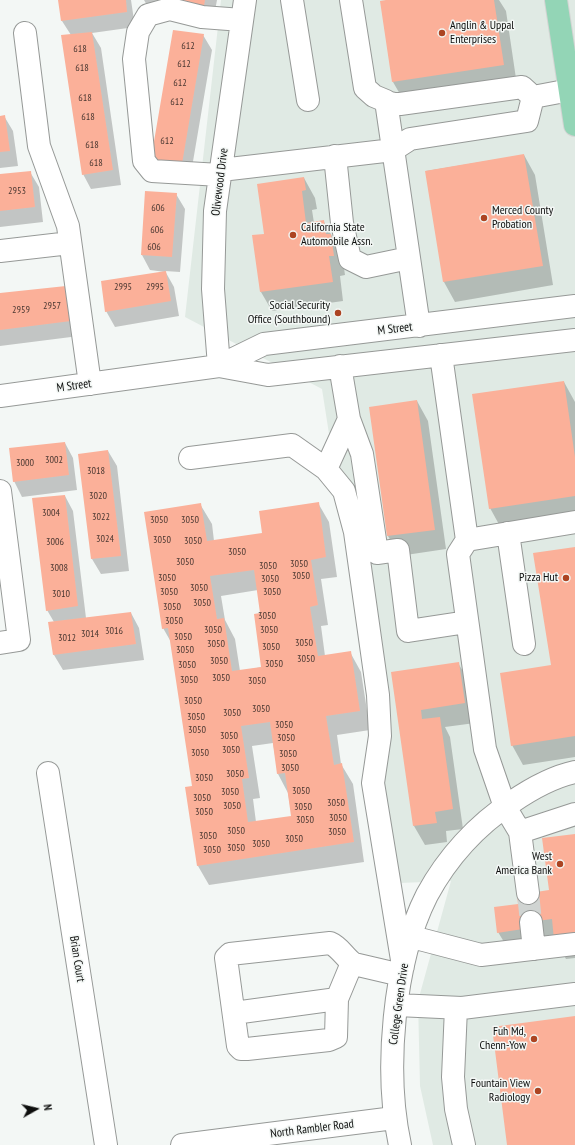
<!DOCTYPE html>
<html>
<head>
<meta charset="utf-8">
<style>
	body { margin:0 }
	#map { position:relative; width:575px; height:1145px; overflow:hidden; background:#f3f7f5; font-family:"PT Sans Narrow",sans-serif }
	canvas { display:block }
	.north { position:absolute; left:16px; top:1089px; width:40px; height:40px; -webkit-text-stroke:3px #f3f7f5; paint-order:stroke; rotate:82deg; font-size:11px; font-weight:700; line-height:16px; text-align:center; color:#0d0e0d }
	.north::after { content:''; display:block; margin:auto; width:14px; height:18px; background:#0d0e0d; clip-path:polygon(50% 0,100% 100%,50% 72%,0 100%) }
</style>
</head>
<body>
<div id="map">
<canvas width="575" height="1145"></canvas>
<div class="north">N</div>
</div>
<script>
const c = document.querySelector('canvas').getContext('2d');
c.lineJoin = 'round';
function fill(path, color) { c.fillStyle = color; c.fill(path, 'evenodd'); }
function stroke(path, color, width, dash) { c.strokeStyle = color; c.lineWidth = width; c.lineCap = dash ? 'butt' : 'round'; c.setLineDash(dash || []); c.stroke(path); }
function write(font, color, halo, rows, align = 'center') {
  c.font = font + ' "PT Sans Narrow",sans-serif'; c.lineWidth = 3; c.setLineDash([]); c.textBaseline = 'middle'; c.strokeStyle = halo; c.fillStyle = color; for (const [text, x, y, turn = 0] of rows) {
    c.save(); c.translate(x, y); c.rotate((+turn || 0) * Math.PI / 180); c.textAlign = isNaN(turn) ? turn : align; if (halo) c.strokeText(text, 0, 0); c.fillText(text, 0, 0); c.restore();
  }
}
fill(new Path2D(`
	M221,0H575V1145H433L420,1086L418,1001L451,881L399,883L322,389L185,317Z`), '#e0eae4');
fill(new Path2D(`
	M59,0H131L135,27L92,33L101,48L121,185L91,189L83,174L71,35L62,21Z
	M144,0H217L213,21L149,9Z
	M389,0H499L506,11L518,92L408,108L393,82L381,2Z
	M203,35L212,50L190,179L152,159Z
	M4,116L13,131L18,166L0,168V117Z
	M524,155L535,175L553,285L455,302L444,282L426,171Z
	M30,172L39,187L43,222L0,227V175Z
	M304,178L315,198L317,209L312,210L314,223L324,222L342,254L345,275L340,276L343,301L272,311L261,292L265,234Z
	M146,192L176,194L185,209L180,272L165,271L174,287L179,316L115,327L106,311L165,272L150,270L142,255Z
	M66,287L79,336L0,346V294Z
	M564,382L575,402V517L501,528L490,508Z
	M417,401L428,421L446,549L399,556L388,536L370,408Z
	M65,443L73,458L77,490L22,497L14,481Z
	M108,451L117,466L129,571L101,574L92,559L79,455Z
	M65,496L73,511L86,618L131,613L139,628L144,660L63,670L54,655V622L47,610Z
	M318,503L329,522L337,577L321,579L328,625L321,626L325,656L350,652L361,672L370,730L337,735L341,764L353,784L364,862L209,885L198,866L193,787L171,642L163,628L200,504L212,524L214,541L263,534ZM258,590L261,614L262,667L240,671L235,639L225,620L221,596ZM273,743L278,774L288,793L292,817L256,822L253,799L260,798L252,746Z
	M575,548V757L523,765L512,745L552,666Z
	M458,663L470,683L475,723L445,727L450,737L463,829L446,831L447,842L425,845L414,826L392,673Z
	M575,835V958L566,959L555,939L510,952L498,932L519,905L550,891Z`), '#0003');
fill(new Path2D(`
	M58,0H126L127,12L61,21Z
	M176,0H205L204,6Z
	M386,0H494L504,65L392,82L380,1Z
	M173,30L204,34L182,164L151,159Z
	M92,32L113,170L82,175L61,35Z
	M5,115L10,151L0,152V116Z
	M524,154L543,266L443,282L425,171Z
	M31,171L35,207L0,211V174Z
	M304,177L306,190L302,191L306,223L324,220L326,234H331L334,256H329L333,282L260,292L252,235L264,234L257,184Z
	M145,191L177,193L172,257L141,255Z
	M166,271L171,301L105,312L101,281Z
	M66,286L71,321L0,330V293Z
	M564,381L575,457V496L489,509L472,394Z
	M417,400L435,530L387,536L369,407Z
	M65,442L69,475L13,482L9,448Z
	M108,450L121,556L91,559L78,454Z
	M65,495L78,606L46,611L32,498Z
	M319,502L326,557L311,560L318,605L310,607L318,656L351,651L360,711L326,716L334,765L342,763L354,842L197,866L185,787L192,786L168,628L162,629L144,512L201,503L207,541L262,533L259,511ZM254,570L260,613L254,614L261,667L232,671L224,618L217,619L210,576ZM270,722L277,774L285,773L291,816L248,822L242,779L249,778L241,726Z
	M575,547V736L511,746L500,673L551,665L533,553Z
	M131,612L136,644L53,655L48,622Z
	M459,662L465,703L421,710L422,719L440,717L453,809L435,812L437,823L413,826L391,672Z
	M575,834V937L554,940L552,919L522,923L523,929L497,933L494,907L518,904L517,895L549,890L542,838Z
	M575,1016V1145H507L492,1027Z`), '#fbb099');
stroke(new Path2D(`
	M528,893L531,922`), '#d0d4d2', 22, [22, 11]);
const minor = new Path2D(`
	M292,0L308,100
	M351,0L365,88L374,96L386,101L419,326
	M25,33L39,146L68,226L90,384
	M386,102L394,104H400L522,87L533,97
	M335,156L342,223L350,259L366,267L409,258
	M221,170L393,150L410,139L527,121L533,97L570,90
	M220,175L152,171L144,161L134,59L138,32L148,15L170,9L202,17L242,20
	M0,251L70,243
	M441,355L467,540L575,522
	M219,366L213,289L215,211L245,0
	M219,366L268,375L575,340
	M340,366L349,419L362,454L377,553L398,550L408,631L467,622
	M0,396L219,366L264,344L575,306
	M349,419L326,469L344,491L355,532L378,695L380,736L373,783L403,966
	M190,458L292,445L326,469
	M0,491L19,640L0,643
	M508,533L524,644
	M467,540L458,554L485,749L505,807L520,832L575,814
	M48,773L106,1145
	M520,832L528,893
	M531,922L534,949
	M412,937L481,955L575,944
	M352,963L337,999L336,1037L329,1040L247,1049H241L238,1046L226,958L230,954L330,943C340,947 345,958 354,964L401,975
	M397,1005L462,1008L575,994
	M456,1008L453,1077L456,1109L464,1145
	M234,1013L337,999
	M182,1145L394,1118
	M400,1145C384,1072 393,962 427,895C447,858 477,825 512,802C531,789 552,777 575,772`);
const major = new Path2D(`
	M556,0L575,125`);
stroke(minor, '#969997', 24);
stroke(major, '#d3d4d3', 24);
stroke(minor, '#fff', 22);
stroke(major, '#93d5b6', 22);
for (const [x, y, r, color] of [
	[442,33,4,"#ac4422"],
	[484,218,4,"#ac4422"],
	[293,235,4,"#ac4422"],
	[338,313,4,"#ac4422"],
	[566,578,4,"#ac4422"],
	[560,864,4,"#ac4422"],
	[534,1039,4,"#ac4422"],
	[538,1091,4,"#ac4422"]
]) { const dot = new Path2D(); dot.arc(x, y, r, 0, 2 * Math.PI); c.fillStyle = color; c.fill(dot); stroke(dot, '#f3f7f5', 1.5); }
write('10px', '#483630', null, [
	["612",188,46],
	["618",80,49],
	["612",184,64],
	["618",82,68],
	["612",180,83],
	["618",85,98],
	["612",177,102],
	["618",88,117],
	["612",167,141],
	["618",92,145],
	["618",96,163],
	["2953",17,191],
	["606",158,208],
	["606",157,230],
	["606",154,247],
	["2995",123,287],
	["2995",155,287],
	["2957",52,306],
	["2959",21,310],
	["3002",54,460],
	["3000",25,463],
	["3018",96,471],
	["3020",98,496],
	["3004",51,513],
	["3022",101,517],
	["3050",159,520],
	["3050",190,520],
	["3024",105,539],
	["3050",162,540],
	["3050",193,541],
	["3006",55,542],
	["3050",237,552],
	["3050",185,562],
	["3050",299,564],
	["3050",268,566],
	["3008",59,568],
	["3050",301,576],
	["3050",167,578],
	["3050",270,579],
	["3050",199,588],
	["3050",169,592],
	["3050",272,592],
	["3010",61,594],
	["3050",202,603],
	["3050",172,607],
	["3050",267,616],
	["3050",174,621],
	["3050",213,630],
	["3050",269,630],
	["3016",114,631],
	["3014",90,634],
	["3050",183,637],
	["3012",67,638],
	["3050",304,643],
	["3050",216,644],
	["3050",271,647],
	["3050",185,650],
	["3050",306,659],
	["3050",219,661],
	["3050",274,664],
	["3050",187,665],
	["3050",221,678],
	["3050",189,680],
	["3050",257,681],
	["3050",193,701],
	["3050",261,709],
	["3050",232,713],
	["3050",196,717],
	["3050",284,725],
	["3050",197,730],
	["3050",229,736],
	["3050",286,738],
	["3050",231,750],
	["3050",200,753],
	["3050",288,754],
	["3050",290,768],
	["3050",235,774],
	["3050",204,778],
	["3050",301,791],
	["3050",230,792],
	["3050",202,798],
	["3050",336,803],
	["3050",232,806],
	["3050",303,807],
	["3050",204,812],
	["3050",338,818],
	["3050",305,820],
	["3050",236,831],
	["3050",337,832],
	["3050",208,836],
	["3050",294,839],
	["3050",261,844],
	["3050",236,848],
	["3050",212,850]
]);
write('12px', '#0d0e0d', '#f3f7f5', [
	["Anglin & Uppal",450,26,"left"],
	["Enterprises",450,40,"left"],
	["Merced County",492,211,"left"],
	["Probation",492,225,"left"],
	["California State",301,228,"left"],
	["Automobile Assn.",301,242,"left"],
	["Social Security",330,306],
	["Office (Southbound)",330,320],
	["Pizza Hut",558,578],
	["West",552,857],
	["America Bank",552,871],
	["Fuh Md,",526,1032],
	["Chenn-Yow",526,1046],
	["Fountain View",530,1084],
	["Radiology",530,1098]
], 'right');
write('12px', '#0d0e0d', '#f3f7f5', [
	["Olivewood Drive",220,182,-83],
	["M Street",395,329,-7],
	["M Street",74,386,-8],
	["Brian Court",77,959,81],
	["College Green Drive",399,1004,-82],
	["North Rambler Road",312,1129,-7]
]);
</script>
</body>
</html>
